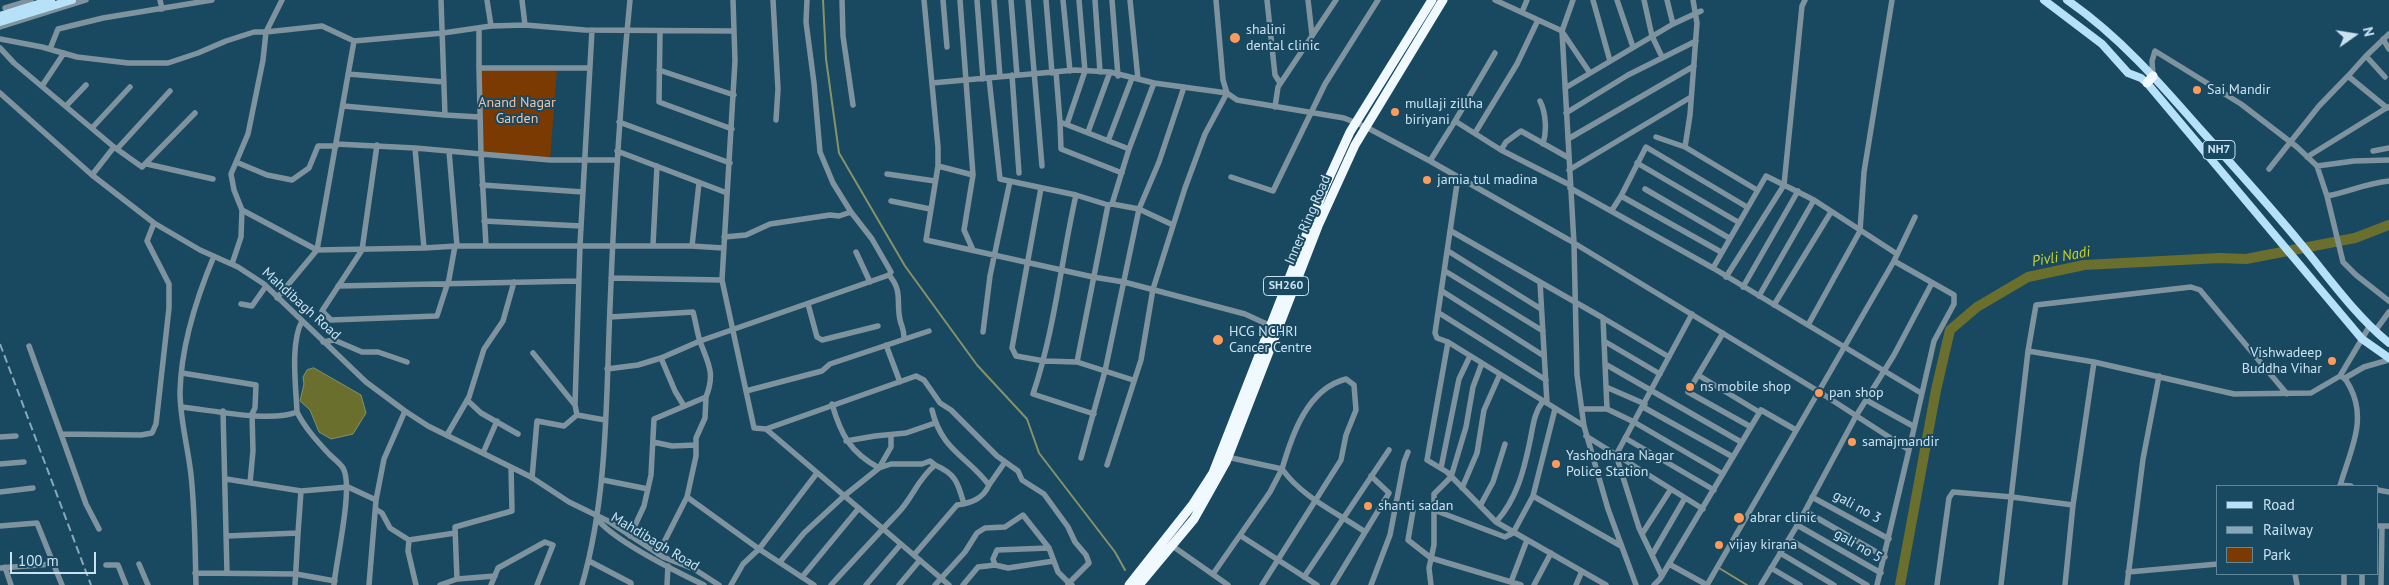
<!DOCTYPE html>
<html>
<head>
<meta charset="utf-8">
<style>
	body { margin:0 }
	#map { position:relative; width:2389px; height:585px; overflow:hidden; background:#194961; font-family:"PT Sans",sans-serif }
	canvas { display:block }
	.legend { position:absolute; left:2216px; top:485px; width:162px; height:90px; box-sizing:border-box; background:#194961; border:1px solid #60869a; margin:0; padding:6px 9px; list-style:none; font-size:15px; color:#cae2f0 }
	.legend li { display:flex; align-items:center; gap:10px; height:25px }
	.legend b { width:25px; border:1px solid #60869a }
	.north { position:absolute; left:2329px; top:10px; width:50px; height:50px; -webkit-text-stroke:4px #194961; paint-order:stroke; rotate:77deg; font-size:14px; font-weight:700; line-height:20px; text-align:center; color:#cae2f0 }
	.north::after { content:''; display:block; margin:auto; width:18px; height:22px; background:#cae2f0; clip-path:polygon(50% 0,100% 100%,50% 72%,0 100%) }
	.scale { position:absolute; left:10px; top:552px; width:86px; height:22px; box-sizing:border-box; border:2px solid #cae2f0; border-top:0; padding-left:6px; font-size:15px; line-height:18px; white-space:nowrap; color:#cae2f0; -webkit-text-stroke:4px #194961; paint-order:stroke }
</style>
</head>
<body>
<div id="map">
<canvas width="2389" height="585"></canvas>
<ul class="legend">
<li><b style="height:6px;background:#b7e1f9"></b>Road</li>
<li><b style="height:6px;background:#87a8ba"></b>Railway</li>
<li><b style="height:14px;background:#7a3a02"></b>Park</li>
</ul>
<div class="north">N</div>
<div class="scale">100 m</div>
</div>
<script>
const c = document.querySelector('canvas').getContext('2d');
c.lineJoin = 'round';
function fill(path, color) { c.fillStyle = color; c.fill(path, 'evenodd'); }
function stroke(path, color, width, dash) { c.strokeStyle = color; c.lineWidth = width; c.lineCap = dash ? 'butt' : 'round'; c.setLineDash(dash || []); c.stroke(path); }
function write(font, color, halo, rows, align = 'center') {
  c.font = font + ' "PT Sans",sans-serif'; c.lineWidth = 4; c.setLineDash([]); c.textBaseline = 'middle'; c.strokeStyle = halo; c.fillStyle = color; for (const [text, x, y, turn = 0] of rows) {
    c.save(); c.translate(x, y); c.rotate((+turn || 0) * Math.PI / 180); c.textAlign = isNaN(turn) ? turn : align; if (halo) c.strokeText(text, 0, 0); c.fillText(text, 0, 0); c.restore();
  }
}
fill(new Path2D(`
	M479,68L557,69L550,160L481,154Z`), '#7a3a02');
const water = new Path2D(`
	M314,368L361,395L366,413L353,434L331,439L319,432L310,410L300,401L304,384L303,377L307,370Z`);
fill(water, '#6a6f2d');
stroke(water, '#879268', 1);
stroke(new Path2D(`
	M823,0L826,59L839,153L905,266L977,365L1027,419L1039,453L1115,552L1125,570
	M1719,568L1747,585`), '#879268', 2);
stroke(new Path2D(`
	M1900,585L1936,390L1950,330L1977,307L2028,277L2084,265L2220,258L2246,259L2355,238L2389,225`), '#6a6f2d', 10);
stroke(new Path2D(`
	M160,0L162,9
	M522,0L525,25
	M733,0L735,61L722,280L754,428L766,429L949,585
	M773,0L778,89L776,120
	M807,0L806,22L814,83L820,152L833,183L851,212
	M842,0L843,36L853,105
	M924,0L938,147V166L926,240L1093,277L1124,282L1245,314L1271,326
	M943,0L947,47
	M977,0L983,79
	M994,0L1000,77
	M1011,0L1017,75
	M1028,0L1042,166
	M1046,0L1052,73
	M1063,0L1070,71
	M1095,0L1100,72
	M1112,0L1118,76
	M1130,0L1138,79
	M1216,0L1223,80L1227,93L1237,100L1344,118L1366,127L1430,161L1569,240L1818,391L1909,450L1877,585
	M1267,0L1275,75L1280,83
	M1308,0L1312,35
	M1495,0L1562,31L1573,0
	M1593,0L1610,61
	M1617,0L1633,47
	M1644,0L1652,36L1662,57
	M1667,0L1673,24
	M5,8L31,0
	M1522,12L1527,0
	M491,26L525,25L585,30L734,31
	M0,27L86,0
	M479,28V68
	M660,31L659,102L732,129
	M1562,31L1574,244L1577,375L1584,426L1608,509L1636,585
	M1563,33L1590,73
	M0,39L42,47L77,57L128,63H168L198,53L226,41L254,32H266L282,0
	M2383,39L2389,49
	M0,48L14,63L114,147L92,175
	M50,49L58,29L103,18L212,0
	M2366,56L2385,77
	M590,68H479L481,154L550,160H617
	M659,70L734,95
	M1056,72L1060,122L1129,149
	M348,74L444,82
	M1012,75L1019,173
	M2153,76L2152,61L2155,51L2241,104L2297,147L2317,166L2327,196L2343,262L2356,275L2389,301
	M989,78L1000,179L1076,195L1108,205L1112,204L1129,149L1154,83
	M932,83L1075,70L1110,72L1154,83L1227,93L1205,134L1185,188L1153,289L1141,360L1107,465
	M42,86L64,53
	M1565,88L1673,24L1701,11
	M0,93L92,175L154,223L200,250L238,267L264,284L366,382L405,411L428,426L531,477L569,502L608,521L663,557L694,569L719,585
	M1540,101C1546,113 1547,131 1543,144
	M66,106L86,85
	M343,106L445,115L441,0
	M1275,107L1278,87L1336,0
	M2387,108L2348,76L2366,56L2389,34
	M1566,113L1628,75L1696,41
	M445,115L479,117
	M1455,121L1495,53
	M619,122L730,163
	M1060,122L1061,149L1122,173
	M1067,124L1085,71L1079,0
	M92,128L130,87
	M1088,132L1110,72
	M1475,133L1517,64L1538,20
	M1656,137L1685,147L1757,190
	M1568,139L1694,66
	M1108,141L1132,78
	M336,144L415,148L424,248L317,250L354,41L443,33L491,26L487,0
	M377,145L362,250L322,311L331,320L437,316L449,279L455,246
	M114,147L142,167L195,113
	M1685,147L1690,115L1697,23L1693,0
	M415,148L449,151L457,246
	M117,149L170,91
	M1501,150L1506,142L1521,131L1569,158
	M449,151L481,154L486,246
	M617,151L727,193
	M2373,151L2389,148
	M2307,157L2388,107
	M1430,161L1455,121L1501,150L1570,185
	M236,162L267,175L292,180L309,168L318,146H336
	M1637,163L1738,222
	M147,164L213,179
	M938,166L973,175L960,0
	M2317,166L2354,161L2389,160
	M2269,169L2319,106L2348,76
	M1569,170L1691,97
	M887,174L935,181
	M1231,177L1273,191L1325,84L1378,0
	M482,185L583,192
	M1041,188L1012,348L1016,356L1044,361L1077,362L1133,380
	M1570,188L1713,268L1921,393
	M1645,189L1729,238
	M1076,195C1061,261 1055,329 1033,394L1094,414
	M1621,196L1646,147L1747,207
	M2327,196C2348,192 2367,183 2389,181
	M891,201L930,209
	M1112,204L1139,209L1173,225
	M242,210L234,190L231,174L248,134L263,60L266,32L322,26L354,41
	M1612,210L1621,196L1721,252
	M484,221L581,226
	M1451,231L1540,282
	M653,245L657,166
	M692,246L723,248
	M424,248L457,246H692L699,183
	M973,250L964,230L973,175
	M1448,251L1541,309
	M856,252L870,282
	M1894,261L1954,295V304L1934,341L1909,450
	M232,264L241,237L242,210L317,250L277,298
	M1713,268L1766,176L1814,200L1897,254
	M1445,271L1543,331
	M889,275C903,291 896,302 900,320C902,328 904,328 904,338
	M1726,277L1784,185L1802,6L1805,0
	M611,278L722,280
	M338,286L579,281
	M1743,287L1798,191
	M1442,291L1544,356
	M1759,296L1814,200
	M241,304L252,306L266,286
	M808,304L817,337L822,340L878,326
	M1774,305L1831,212
	M1439,313L1546,380
	M610,317L693,312C696,322 697,334 701,344C709,365 715,374 706,397L654,419L651,475L644,506L630,536
	M1603,318L1669,357
	M1808,325L1860,231L1864,172L1892,0
	M2375,331L2389,312
	M983,332L990,276L1010,181
	M1723,333L1688,392L1751,427
	M1604,341L1660,374
	M323,342L334,340L362,352H378L407,362
	M1448,342L1437,338L1435,333L1458,177
	M886,345L900,382
	M29,346L61,434
	M2028,351L2094,362
	M533,353L575,405L580,245L592,30
	M661,358L675,391L684,406
	M1077,362L1108,205
	M1605,364L1741,442
	M607,369L638,365L661,358L700,341L889,275L891,272L872,239L851,212L839,216L830,215L770,224L746,235L724,237
	M182,373L256,385L255,408L252,414L253,451L250,483
	M1698,375L1759,412
	M2345,378L2364,367L2389,360
	M1606,387L1645,404
	M746,391L822,371L830,364L929,331
	M467,400L481,413L518,434
	M1866,400L1913,426
	M1547,403L1540,282L1603,318L1607,409H1582
	M832,404C841,435 850,452 879,468L891,464H922L930,461L935,465
	M575,405L577,415L605,420
	M181,407C212,410 270,423 297,412C296,387 290,343 302,321
	M1643,407L1733,457
	M1607,409L1634,422L1723,474
	M223,411L227,573
	M297,412C305,428 317,441 329,454C333,458 340,463 343,468C354,486 336,560 334,585
	M1584,426L1448,342L1427,460L1447,472L1496,522L1606,585
	M766,429L916,376L924,380L940,403L951,410L997,456L1018,471L1022,480L1044,494L1068,527L1075,542L1086,555L1089,563L1069,583L1072,585
	M447,435L469,397L484,349L503,321L514,282
	M1586,436L1703,509
	M0,437L16,436
	M1625,438L1714,490
	M846,441L875,436L906,433L935,423
	M653,442L672,446L696,445
	M483,453L497,421
	M1081,458L1105,371L1139,209L1159,162L1184,87
	M0,464L24,462
	M1441,468L1459,379L1470,356
	M532,478L537,421L564,426L577,415
	M226,479L301,491L298,533L227,536
	M603,480L648,489
	M989,485L1005,462
	M2340,485L2351,486
	M2340,486C2349,453 2368,421 2350,387C2347,382 2346,378 2340,376
	M1462,488L1477,453L1484,410L1500,374
	M2378,490L2389,492
	M301,491L348,487L376,500
	M0,492L33,488
	M1533,496L1555,409
	M687,497L759,549L817,473
	M1812,497L1889,539
	M1480,506L1493,482L1505,444
	M377,510L382,513L390,528L409,540
	M1434,510L1505,537L1513,533L1533,496L1621,546
	M1413,511L1408,540L1431,558L1511,582L1527,540
	M1805,511L1885,557
	M597,519C615,541 677,572 704,585
	M1496,522C1517,499 1524,470 1530,441C1533,426 1534,413 1543,401
	M1797,525L1881,573
	M0,526L37,523L62,585
	M2378,526H2389
	M99,529L86,504L61,434L141,435L152,433L156,424L169,308V284L147,241L154,223
	M1642,534L1671,489
	M1241,536L1317,585
	M1789,539L1867,585
	M1171,545L1228,585
	M1049,548L997,550L993,559L995,565L1008,568L1054,561
	M1780,553L1834,585
	M658,554L687,497L696,456V438L705,418L706,397
	M914,555L957,505C971,503 983,499 989,485C966,455 942,451 932,410
	M1652,555L1685,498
	M589,561L631,583V585
	M780,562L804,533L844,496L879,468L891,447V436
	M139,564L148,585
	M1669,564L1707,585L1894,261L1915,217
	M106,565H118L126,585
	M5,567L11,585
	M0,568L53,564
	M1771,568L1800,585
	M2128,572L2218,564
	M195,573L296,574L335,581
	M1213,574L1270,492L1282,469L1227,457
	M2295,574L2297,585
	M495,576L457,579L455,527L512,511L511,467
	M1662,576L1639,528L1616,455L1692,314
	M802,577L859,508
	M1304,577L1389,450
	M1511,582L1521,585
	M196,585C195,548 195,511 191,475C188,447 180,420 180,392C181,345 196,299 214,256
	M295,585L298,533
	M369,585L376,500L384,459L405,411
	M416,585L408,551L409,540L455,533
	M440,585L457,579
	M491,585L498,568L545,542L553,545L537,585
	M582,585C608,495 606,399 610,307C614,204 620,102 630,0
	M667,585L668,566
	M731,585L743,564L759,549L814,585
	M831,585C853,561 875,537 897,514C913,498 916,481 935,465C956,474 958,483 964,504
	M866,585L901,544
	M899,585L920,560
	M935,585L965,552L977,533L985,528L1005,527L1023,515L1049,548L1058,572L1069,583L1068,584
	M963,585L978,567L995,565
	M1262,585L1341,460L1346,435L1356,410L1354,385L1346,379C1307,389 1292,435 1282,469C1303,498 1336,512 1365,532
	M1333,585L1389,493L1371,476
	M1371,585L1390,535L1404,462L1408,452
	M1431,585L1429,568L1434,545V494L1451,477L1466,427L1473,387L1482,363
	M1534,585L1551,553
	M1576,585L1582,571
	M1654,585L1660,579L1761,410L1796,430
	M1761,585L1798,524L1856,416L1894,355L1932,283
	M1937,585L1949,498L1953,492L2012,497L2073,505
	M2001,585L2028,351L2036,305L2191,287L2200,290L2287,394
	M2065,585L2073,505L2094,362L2234,394L2311,393L2340,376L2369,327
	M2127,585L2143,459L2159,376
	M2344,585V574
	M2362,585V574
	M2381,585L2382,526`), '#7f939f', 5.5);
stroke(new Path2D(`
	M2044,0L2102,44L2128,73L2141,78L2147,83L2362,339L2389,358
	M2067,0C2119,36 2159,82 2200,129C2234,167 2269,205 2301,244C2329,278 2355,315 2389,343`), '#b7e1f9', 8);
stroke(new Path2D(`
	M2147,83L2153,76
	M1129,585L1193,504L1213,473L1324,189L1350,132L1432,0
	M1139,585L1194,519L1226,462L1318,226L1355,145L1443,0`), '#eff9ff', 9);
stroke(new Path2D(`
	M0,344L91,585`), '#87a8ba', 2, [8, 4]);
stroke(new Path2D(`
	M0,16L51,0
	M0,22L72,0`), '#b7e1f9', 8);
for (const [x, y, r, color] of [
	[1235,38,6,"#fe9b59"],
	[2197,90,5,"#fe9b59"],
	[1395,112,5,"#fe9b59"],
	[1427,180,5,"#fe9b59"],
	[1218,340,6,"#fe9b59"],
	[2332,361,5,"#fe9b59"],
	[1690,387,5,"#fe9b59"],
	[1819,393,5,"#fe9b59"],
	[1852,442,5,"#fe9b59"],
	[1556,464,5,"#fe9b59"],
	[1368,506,5,"#fe9b59"],
	[1739,518,6,"#fe9b59"],
	[1719,545,5,"#fe9b59"]
]) { const dot = new Path2D(); dot.arc(x, y, r, 0, 2 * Math.PI); c.fillStyle = color; c.fill(dot); stroke(dot, '#194961', 2); }
for (const [x, y, w] of [
	[2219,150,32],
	[1286,286,45]
]) { const box = new Path2D(); box.roundRect(x - w / 2, y - 9.5, w, 19, 4); c.fillStyle = '#194961'; c.fill(box); stroke(box, '#cae2f0', 1); }
write('bold 12px', '#cae2f0', null, [
	["NH7",2219,150],
	["SH260",1286,286]
]);
write('14px', '#cae2f0', '#194961', [
	["shalini",1246,30],
	["dental clinic",1246,46],
	["Sai Mandir",2207,90],
	["mullaji zillha",1405,104],
	["biriyani",1405,120],
	["jamia tul madina",1437,180],
	["HCG NCHRI",1229,332],
	["Cancer Centre",1229,348],
	["Vishwadeep",2322,353,"right"],
	["Buddha Vihar",2322,369,"right"],
	["ns mobile shop",1700,387],
	["pan shop",1829,393],
	["samajmandir",1862,442],
	["Yashodhara Nagar",1566,456],
	["Police Station",1566,472],
	["shanti sadan",1378,506],
	["abrar clinic",1750,518],
	["vijay kirana",1729,545]
], 'left');
write('14px', '#f4c1a3', '#194961', [
	["Anand Nagar",517,103],
	["Garden",517,119]
]);
write('14px', '#cae2f0', '#194961', [
	["Inner Ring Road",1308,220,-67],
	["Mahdibagh Road",301,304,42],
	["gali no 3",1857,507,29],
	["Mahdibagh Road",655,542,31],
	["gali no 5",1858,546,30]
]);
write('italic 15px', '#cbd323', '#194961', [
	["Pivli Nadi",2061,257,-10]
]);
</script>
</body>
</html>
